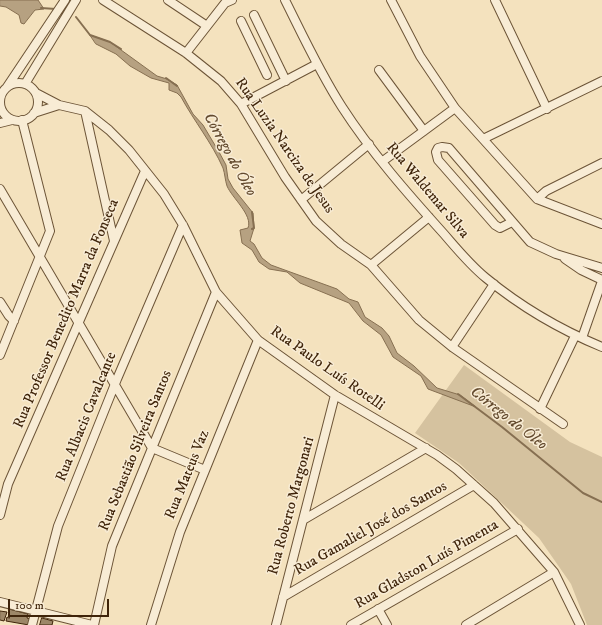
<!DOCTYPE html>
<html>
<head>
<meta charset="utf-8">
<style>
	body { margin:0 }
	#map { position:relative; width:602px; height:625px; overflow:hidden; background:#f4e2be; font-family:"IM FELL DW Pica",serif }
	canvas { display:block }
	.scale { position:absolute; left:8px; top:599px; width:101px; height:18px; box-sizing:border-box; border:2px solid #3f240a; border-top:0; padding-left:5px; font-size:12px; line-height:14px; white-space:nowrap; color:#3f240a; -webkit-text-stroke:3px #f8ecd5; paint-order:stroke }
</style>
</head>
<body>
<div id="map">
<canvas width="602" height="625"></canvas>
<div class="scale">100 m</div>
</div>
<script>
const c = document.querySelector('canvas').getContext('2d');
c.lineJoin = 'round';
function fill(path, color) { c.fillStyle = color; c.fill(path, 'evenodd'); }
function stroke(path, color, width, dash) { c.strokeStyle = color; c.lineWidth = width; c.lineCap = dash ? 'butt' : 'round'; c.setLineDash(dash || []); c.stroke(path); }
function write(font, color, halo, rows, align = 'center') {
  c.font = font + ' "IM FELL DW Pica",serif'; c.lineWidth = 3; c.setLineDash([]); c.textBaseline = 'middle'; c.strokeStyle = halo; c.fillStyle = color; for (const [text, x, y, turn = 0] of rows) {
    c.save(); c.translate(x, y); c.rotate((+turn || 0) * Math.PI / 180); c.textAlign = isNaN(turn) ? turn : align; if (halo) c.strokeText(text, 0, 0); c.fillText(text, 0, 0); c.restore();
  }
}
fill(new Path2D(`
	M464,365L570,442L602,457V625H587L571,584L539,538L459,463L415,433Z`), '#d5c29f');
const water = new Path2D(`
	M0,0H38L44,9L35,10L24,24L21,23L19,15L6,7L0,6Z
	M90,35L110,42L157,76L167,79L177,85L193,114L203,125L219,152L226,165L228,179L233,188L253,213L254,228L250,241L254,244L262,258L271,265L337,289L349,299L358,302L365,317L382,328L389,336L397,353L414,366L437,388L460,395L476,407L428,389L421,376L393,357L381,335L363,321L349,303L300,283L287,272L269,269L259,262L252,250L242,243L240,230L248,228C253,215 232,198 227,186C225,180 225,174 223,168C212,143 194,121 181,97L177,93L169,90V83L151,78L130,66L116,54L96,44Z`);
fill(water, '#b6a181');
stroke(water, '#866f51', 1);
stroke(new Path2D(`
	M41,8L56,9
	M76,17L90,35L110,42L121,49
	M166,78L177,86
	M252,212L254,228L252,229
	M458,394L502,427L583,493L602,502`), '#866f51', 2);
const building = new Path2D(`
	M9,609L28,614L27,618L31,619L29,625L6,621L7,617L9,618Z
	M0,611L7,612L4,621L0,620Z
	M42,618L53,621L52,625H40Z`);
fill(building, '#9d8768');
stroke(building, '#3f240a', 1);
const minor = new Path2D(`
	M103,0L186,53L221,81L241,104L285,177L316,221L341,244L371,265L419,320L452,347L563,424
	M168,0L207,26
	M285,0C303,36 320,73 342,107C371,152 408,194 444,234C457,249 470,265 486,278C520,306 561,330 602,347
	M391,0L420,56L455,108L537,199L602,224
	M495,0L547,109
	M254,15L286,81
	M241,21L267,75
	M186,53L225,3L232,0
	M379,70L424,131
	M0 102a19 19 0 1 1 38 0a19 19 0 1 1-38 0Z
	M25,84L76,0
	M7,87L65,0
	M36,93L59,105L85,111L109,130L129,150L164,194L183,225L216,292L258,340L335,395L437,455L456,469L494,503L554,572L580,625
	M241,104L317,64
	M85,111L114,241
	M34,113L59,105
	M0,123L12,120
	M483,139L602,81
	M383,161L455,108
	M0,189L152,448L205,470
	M537,199L546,191L602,163
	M301,200L369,144
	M512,222L500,228L495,225L438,160L436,152L438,148L442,147L449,148L530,242L556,254L602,268
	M565,259L581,270L602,280
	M371,265L429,217
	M0,302L9,316L14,321
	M582,338L602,281
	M452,347L494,284
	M0,355L50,231L22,120
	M540,409L575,336
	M0,515L8,484L145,171
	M303,520L426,448
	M283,597L474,485
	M0,602L92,625
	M378,609L387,625
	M32,625L58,526L117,379L183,225
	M94,625L112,546L216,292
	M151,625L180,532L258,340
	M276,625L335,395
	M351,625L518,529
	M466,625L554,572`);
stroke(minor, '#6c5437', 10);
stroke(minor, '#f8ecd5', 8);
write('15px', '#3f240a', '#f8ecd5', [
	["Rua Luzia Narciza de Jesus",284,146,55],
	["Rua Waldemar Silva",427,191,50],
	["Rua Professor Benedito Marra da Fonseca",67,314,-67],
	["Rua Paulo Luís Rotelli",327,369,35],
	["Rua Albacis Cavalcante",87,417,-68],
	["Rua Sebastião Silveira Santos",136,451,-68],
	["Rua Mateus Vaz",188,475,-68],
	["Rua Roberto Margonari",292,506,-75],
	["Rua Gamaliel José dos Santos",371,529,-30],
	["Rua Gladston Luís Pimenta",427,565,-30]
]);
write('italic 16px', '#634a2e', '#f8ecd5', [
	["Córrego do Óleo",229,155,61],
	["Córrego do Óleo",508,419,38]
]);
</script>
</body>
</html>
